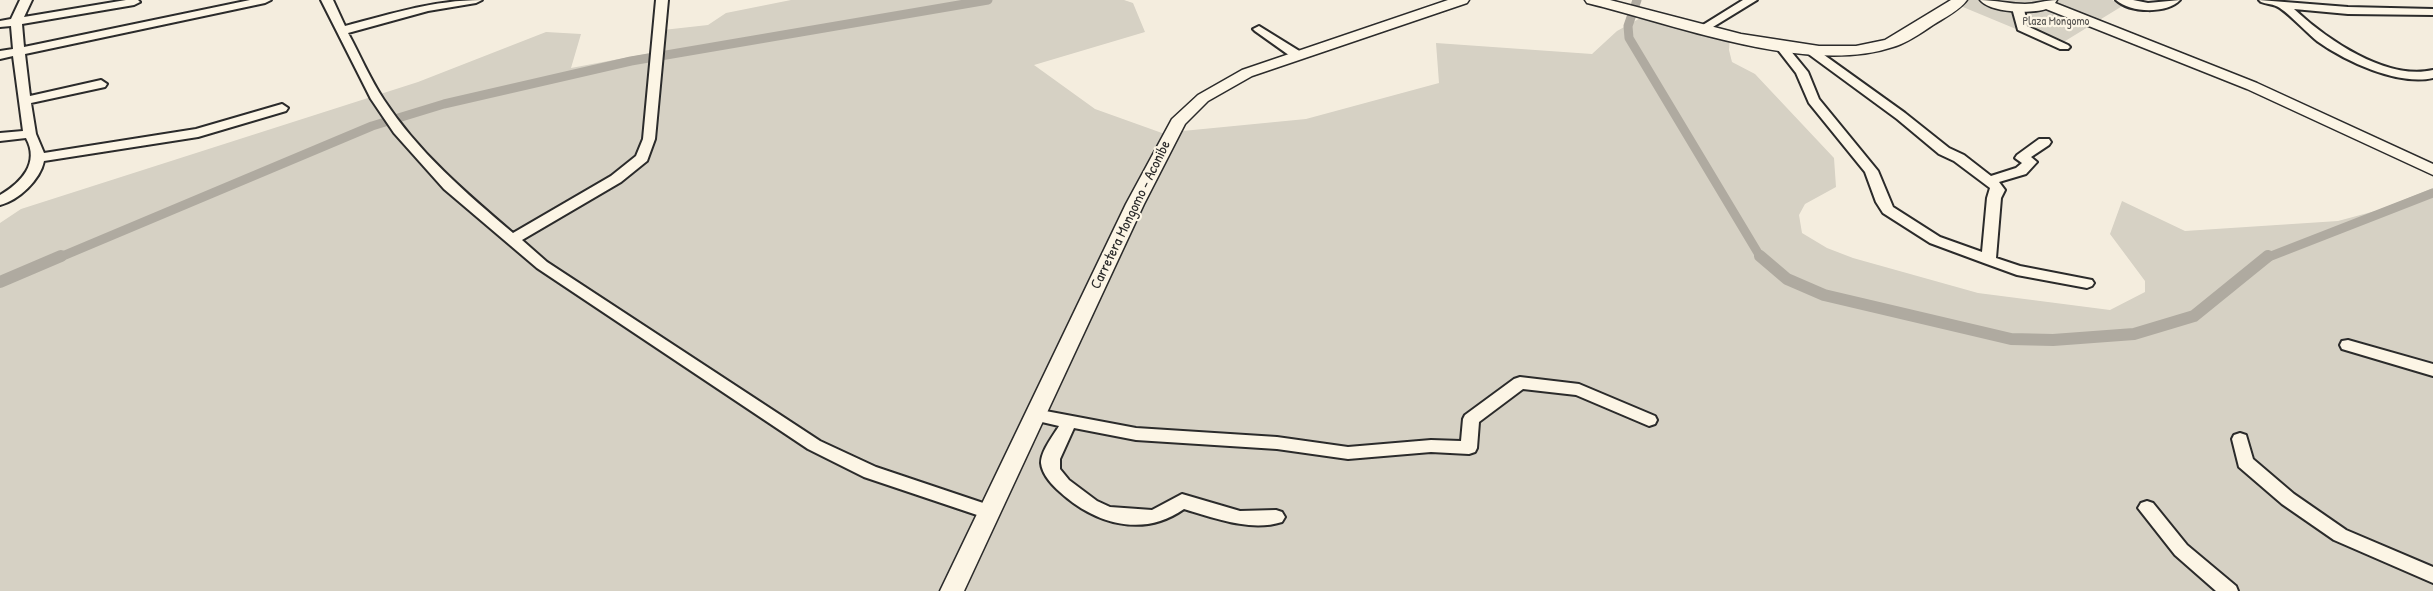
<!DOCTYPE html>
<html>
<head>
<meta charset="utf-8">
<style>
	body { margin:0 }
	canvas { display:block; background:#f4edde }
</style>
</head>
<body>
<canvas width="2433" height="591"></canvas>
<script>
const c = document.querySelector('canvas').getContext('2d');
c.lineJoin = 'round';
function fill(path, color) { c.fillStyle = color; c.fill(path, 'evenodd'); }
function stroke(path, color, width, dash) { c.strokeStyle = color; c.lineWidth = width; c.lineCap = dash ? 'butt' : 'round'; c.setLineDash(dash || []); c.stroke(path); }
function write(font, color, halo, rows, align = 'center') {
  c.font = font + ' "Patrick Hand",sans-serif'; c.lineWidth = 4.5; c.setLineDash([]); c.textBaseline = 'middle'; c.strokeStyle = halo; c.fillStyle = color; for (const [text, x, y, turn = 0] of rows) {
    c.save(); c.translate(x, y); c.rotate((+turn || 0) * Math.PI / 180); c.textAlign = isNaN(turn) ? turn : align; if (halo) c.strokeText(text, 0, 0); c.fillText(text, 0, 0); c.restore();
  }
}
fill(new Path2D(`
	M791,0H1124L1133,3L1145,32L1034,65L1095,109L1162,133L1306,119L1439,83L1436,43L1592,54L1617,31L1646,15L1730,37L1729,50L1732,62L1755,74L1834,158L1836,187L1805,204L1799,215L1802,233L1827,248L1853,258L1978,293L2110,310L2145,292V281L2110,234L2122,201L2185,231L2338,221L2379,210L2433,188V591H0V223L21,209L418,82L546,32L581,34L571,68L651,53L654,31L708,25L726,13Z
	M1946,0H2112L2124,5L2057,46Z`), '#d6d1c4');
stroke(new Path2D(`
	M1637,0L1628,26L1629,38L1761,258
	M58,258L372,126L444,104L631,61L988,0
	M2266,258L2433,193`), '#afaaa0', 9);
stroke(new Path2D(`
	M1760,256L1787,279L1824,295L2011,339L2053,340L2134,334L2194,316L2268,256
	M0,282L61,256`), '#afaaa0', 12);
const minor = new Path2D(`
	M20,0H32L24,17L126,0H138L140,2L134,5L22,24L24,47L250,0H271L265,3L25,54L30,96L101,80L107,84L105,87L31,103L36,134L44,153L196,129L282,104L288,108L286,111L198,137L44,161C40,180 19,200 0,205V195C21,183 40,163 26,138L0,141V133L23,131L13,56L0,59V51L13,49L11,26L0,27V21L11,19Z
	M321,0H333L345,26C390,14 434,0 482,0L476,3L428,11L348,33C360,55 370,79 384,100C418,152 466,193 513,233L611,176L636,156L643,139L656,0H668L655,139L647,161L621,182L522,240L547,262L820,441L876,467L995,507L998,512L995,517L989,519L864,477L808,449L537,268L444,189L394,133L371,99Z
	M1743,0H1757L1708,30H1700L1698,28Z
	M2116,0H2133L2148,3L2180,0C2167,14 2130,13 2116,0Z
	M2259,0L2348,7L2433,9V15L2348,14L2294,9C2326,39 2386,81 2433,70V78C2398,86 2345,61 2317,41C2307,33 2285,9 2276,6C2272,4 2266,4 2261,2Z
	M2018,5L2024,8L2027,26L2068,45L2070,47L2068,49H2060L2018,30L2012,8Z
	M1259,26L1301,52L1303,55L1301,58H1293L1255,31L1253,29Z
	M1781,42L1785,44L1808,72L1819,99L1878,171L1893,207L1940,237L1982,252L1987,198L1990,188L1954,161L1939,154L1897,119L1803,50L1805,47H1813L1905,113L1949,148L1964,155L1991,176L2016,168L2022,163L2015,158L2017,155L2039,139H2049L2051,142L2049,145L2031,157L2037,162L2026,174L1999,182L2005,190L2001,198L1996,258L2020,266L2092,280L2094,283L2092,286L2087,288L2017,275L1984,263L1930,243L1883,213L1876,202L1865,172L1809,103L1796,73L1775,46Z
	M2348,340L2433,364V376L2342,349L2340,345L2342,341Z
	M1520,377L1579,384L1655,416L1657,420L1655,424L1649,426L1576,395L1523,389L1479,422L1477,448L1475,452L1469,454L1431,452L1348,459L1277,449L1136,440L1074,428L1060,459V469L1069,480L1097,501L1110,507L1152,510L1182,494L1240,511L1276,510L1282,512L1285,517L1282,522C1250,532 1215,518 1184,509C1143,538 1095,524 1060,492C1052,485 1042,474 1041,463C1041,451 1053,436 1059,426L1029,419L1027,415L1029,411L1035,409L1136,428L1277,437L1348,447L1431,440L1461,441L1463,419L1465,415L1514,379Z
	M2240,433L2246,435L2253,459L2294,494L2346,530L2433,567V583L2334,540L2282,504L2239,467L2232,439L2234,435Z
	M2147,501L2153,503L2187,545L2236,586L2238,591H2216L2175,555L2138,508L2141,503Z`);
const major = new Path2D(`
	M1448,0H1469L1467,3L1252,76L1208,101L1185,124L1144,204L964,591H940L1126,204L1172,119L1198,95L1242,70Z
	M1585,0H1610L1741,34L1819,46H1856L1885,40L1951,0H1967C1960,10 1944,18 1933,25C1921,33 1907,43 1893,47C1807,76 1674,24 1587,3Z
	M1980,0C1995,0 2010,4 2025,4C2036,4 2045,0 2057,0L2055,3L2257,83L2433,164V175L2247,89L2046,9C2031,14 1991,13 1980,0Z`);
stroke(minor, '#2b2b2b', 4);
stroke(major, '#2b2b2b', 3);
fill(minor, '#fcf5e5');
fill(major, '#fcf5e5');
write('12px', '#565451', '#fcf5e5', [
	["Plaza Mongomo",2056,22]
]);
write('15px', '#2b2b2b', '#fcf5e5', [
	["Carretera Mongomo - Aconibe",1131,215,-64]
]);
</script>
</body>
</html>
